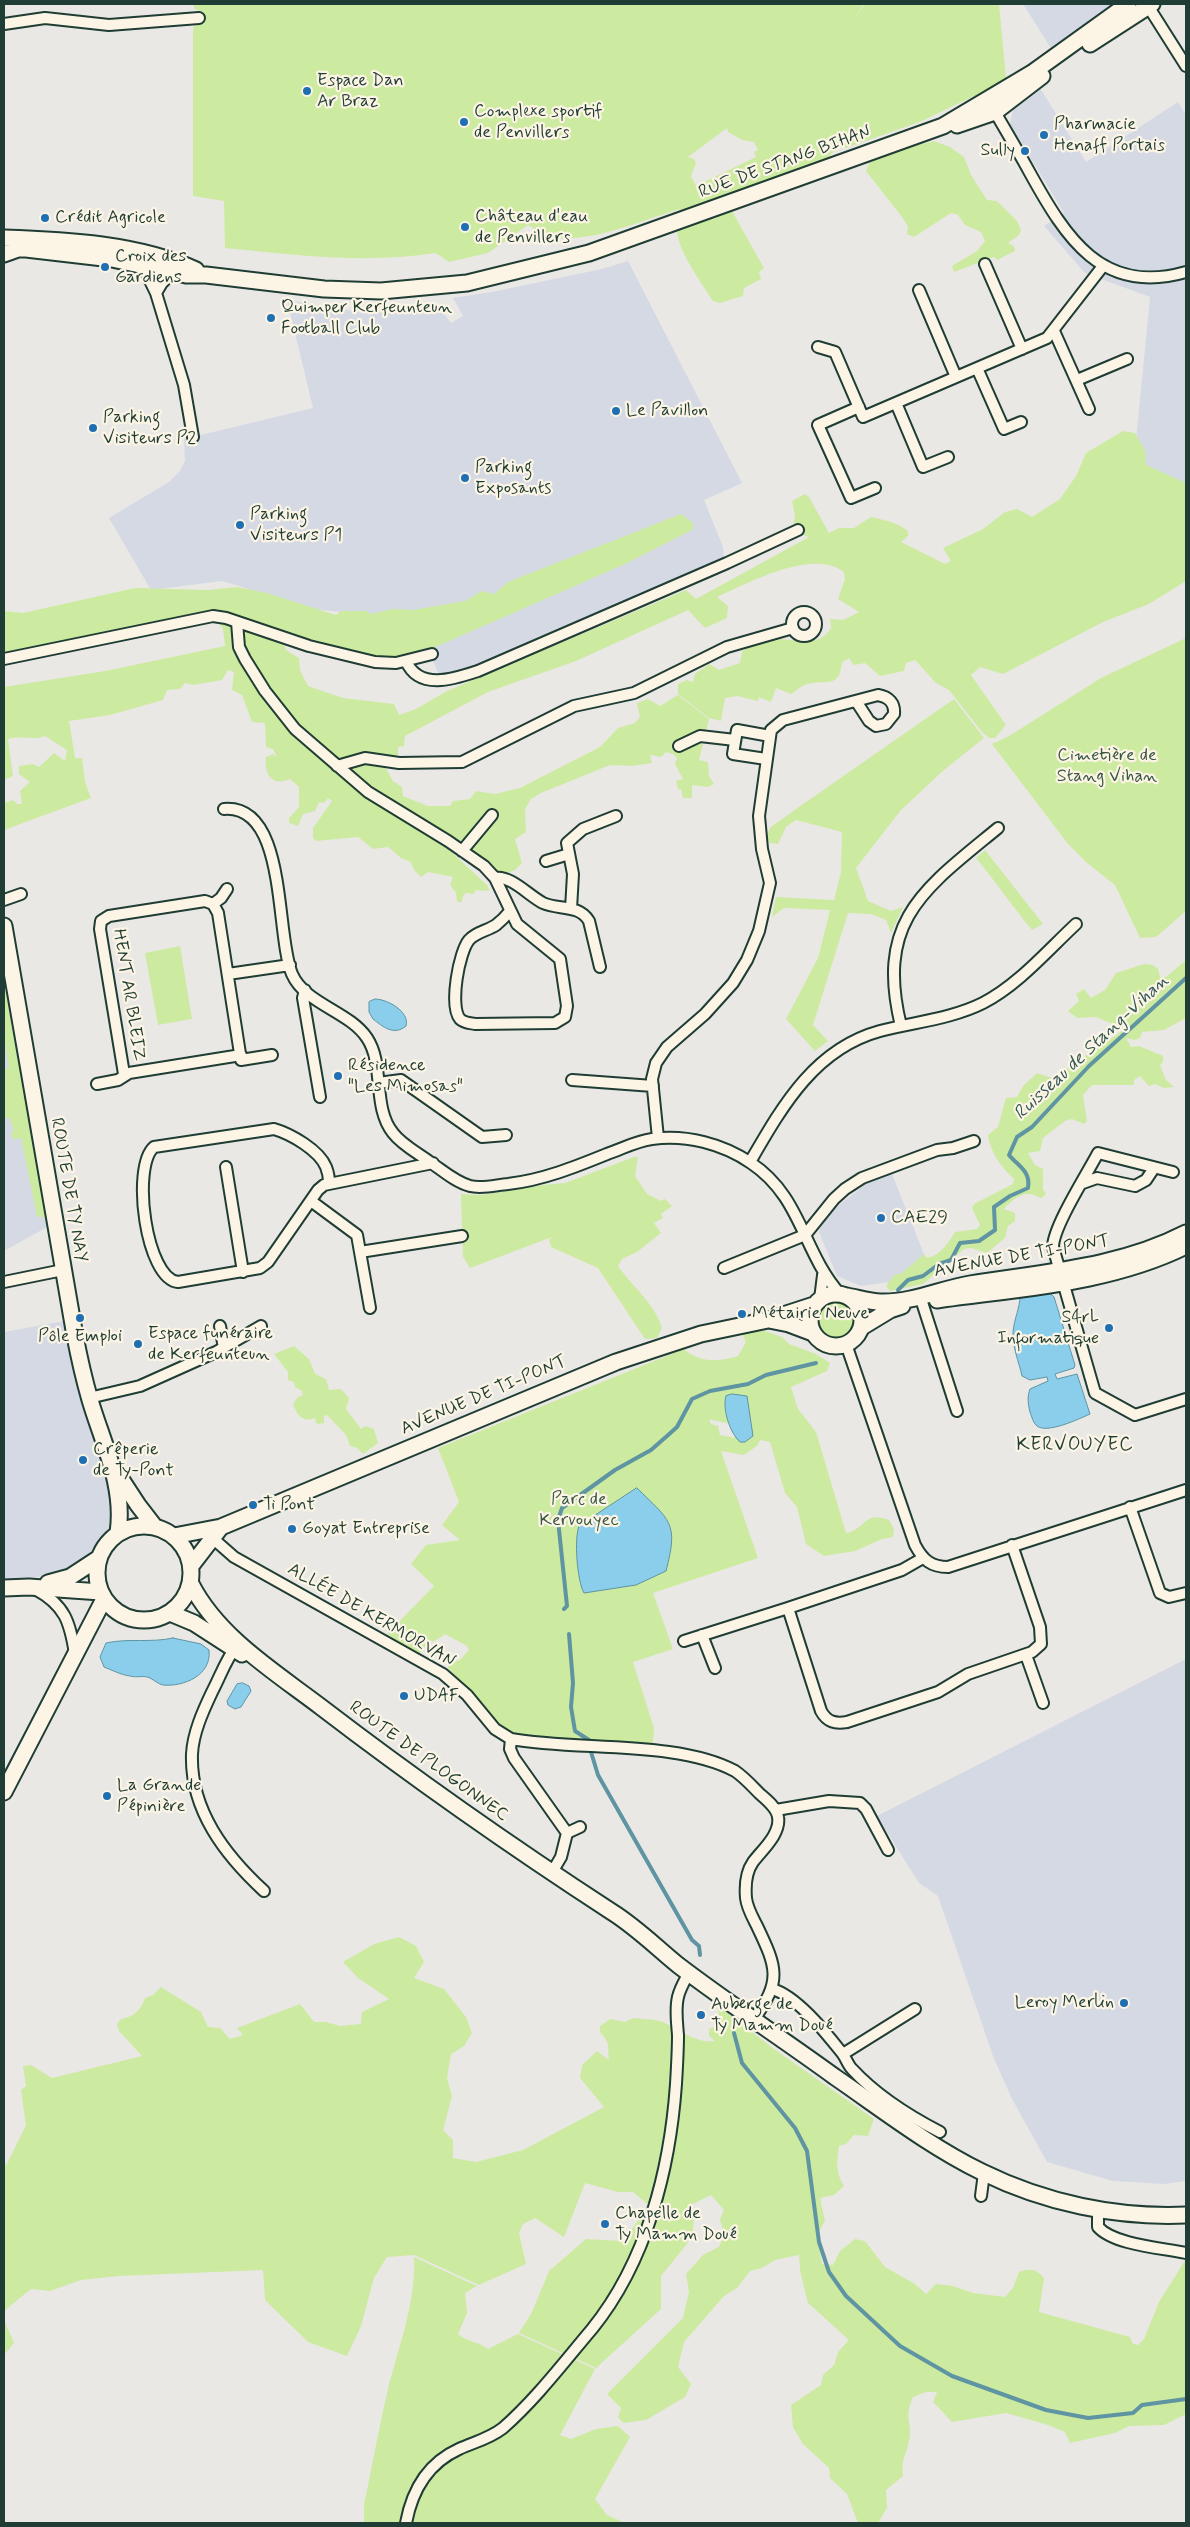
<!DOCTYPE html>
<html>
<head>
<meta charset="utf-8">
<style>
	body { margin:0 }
	#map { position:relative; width:1190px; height:2527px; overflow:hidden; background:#eae8e5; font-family:Mynerve,sans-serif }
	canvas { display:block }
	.frame { position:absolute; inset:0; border:5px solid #1f3d34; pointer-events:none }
</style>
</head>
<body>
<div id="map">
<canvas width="1190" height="2527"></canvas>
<div class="frame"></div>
</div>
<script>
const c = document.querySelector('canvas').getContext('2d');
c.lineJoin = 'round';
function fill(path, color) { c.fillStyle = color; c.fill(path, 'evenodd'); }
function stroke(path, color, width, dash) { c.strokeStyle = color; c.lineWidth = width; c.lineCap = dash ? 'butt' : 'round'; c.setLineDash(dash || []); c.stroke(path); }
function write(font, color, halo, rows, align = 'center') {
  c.font = font + ' Mynerve,sans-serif'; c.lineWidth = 4.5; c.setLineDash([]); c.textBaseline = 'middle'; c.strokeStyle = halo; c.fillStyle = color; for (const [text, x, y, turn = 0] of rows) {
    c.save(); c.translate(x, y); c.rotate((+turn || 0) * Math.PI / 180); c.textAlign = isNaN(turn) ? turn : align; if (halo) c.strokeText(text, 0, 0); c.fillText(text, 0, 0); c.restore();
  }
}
fill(new Path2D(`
	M1023,4H1119L1054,53Z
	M1040,88L1086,162L1178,102L1186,115V492L1133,472L1150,297L1085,273L1044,226L1064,213L1010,124L1013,110Z
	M628,261L742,483L704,500L723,547L724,563L479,667L440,678L430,652L366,615L315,609L222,581L151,590L109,518L169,482L180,471L185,461L184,439L313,408L287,300L365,313L435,303L451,323L463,316L453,298L492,292L602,269Z
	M4,982L47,1227L4,1251Z
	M892,1174L928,1264L896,1281L861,1286L837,1276L819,1232L822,1221L838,1206L866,1184Z
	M64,1321L72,1358L114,1493V1517L106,1534L76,1568L52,1576L4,1580V1332Z
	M1186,1659V2181L1164,2184L1113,2181L1047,2162L1011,2097L993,2056L938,1896L919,1883L877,1816Z`), '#d4d9e4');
fill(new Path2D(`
	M194,4H864L852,22L865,4H999L1006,78L976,99L974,96L922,121L846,148L840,140L838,150L830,154V160L731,198L733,213L764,268L759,272L761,279L744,288L743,296L720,303L713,301C702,284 679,252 677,232C690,221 698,217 715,219L719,214L687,216L680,209C643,220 594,242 556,238C546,238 536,229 528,225L488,253L449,262L436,253C365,264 296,255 225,248L224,201L193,196V31L194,26L200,24L199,10L194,9ZM727,128L728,132L742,140L754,142L758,150L754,152L756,157L696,186L691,176L696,163L694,159L688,157Z
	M934,141L950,147L964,157L971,175L987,200L997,201L1017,221L1021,230L1019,235L1008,243L1014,246L1015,251L997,260L994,257L954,272L952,266L977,251L985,241L981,232L965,225L958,215L951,213L914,237L907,234L908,227L902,217L866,171L870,161L885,153Z
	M1123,431L1135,433L1145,450L1146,465L1186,483V581L1149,604L1103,622L1003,674L980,667L971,675L1006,725L995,738H989L982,732L949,690L936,683L915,660L906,663L904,671L880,676L865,663L854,665L850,660V658L842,662C839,689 829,679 808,684C802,685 796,691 791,694L776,688L771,702L759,697L758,701L737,696L725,698L721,721L709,718L678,694V684L687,680L693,682L695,674L709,664L719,670L740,663L742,651C749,648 758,642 766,640C788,635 817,652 831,628L830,619L843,620L859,612L838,599L845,579L844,572C812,548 749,583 717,597L728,606L727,618L705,628L688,610L576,661L488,692L405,736L404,746L398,747V757L380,758L393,781L402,787L403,796L428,806H450L453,801L470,799L476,791L495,794L520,788L600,747L618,728L635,723L640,717L637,703L648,699L660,706L678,695L709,719L699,760L708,762L709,776L714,784L708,787L692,785V798H683L681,789H678L676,781L683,779L675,764L677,758L673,754L666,752L661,757L650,755L652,763L632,766L610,765L541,793L531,799L525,809L526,832L515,839L522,863L515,870L501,876L452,845L446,847L488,886L489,891L476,890L473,894L466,893L463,896L462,902H457L456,893L450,885L453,877L428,872L421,877L414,870L411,862L401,858L388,847L373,849L358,837L316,841L313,838V828L332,801L328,798L324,803L319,802L315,811L303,814L298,826L289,823V818L299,807V787L290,779C272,787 264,774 266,757L273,754L277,757L273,749L266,747L265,723L252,722L242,695L232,690L234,672L228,670L222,680L193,685L185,683L180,689L167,690L163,700L110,715L69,721L75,758H82L85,782L91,798L4,830V803L13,800L17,804H22L20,791L30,782L19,774V766L33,764L39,767L54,753L65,761L67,750L45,736C34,741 21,735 8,739L13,776L4,780V687L105,671L225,646L223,629L218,622L12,657L4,656V611L23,613L135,588L208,590L237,587L267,593L336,615L341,611H367L370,614L393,609L413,610L465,601L482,591L494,594L508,582L681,514L694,524L692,530L625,564L415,656L383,661L287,640L284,643L286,650L299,658L300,670L308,686L343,698L394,704L399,715L416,709L447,691L686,590L696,599L809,537L800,534L793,528L795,515L792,501L805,494L809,497L829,533L839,528H854L871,517C884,520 897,522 908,531V536L901,542L945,564L951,561L943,548L983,529L1005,512L1017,509L1032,517L1060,499L1076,476L1086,453Z
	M1186,638V911L1156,937L1140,938L1115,885L1087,863L1068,844L992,744L1009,736L1101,678Z
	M954,699L984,738L944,770L901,810L856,868L868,901L891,911L903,907L891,933L886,920L871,914L848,913L813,1025L828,1041L815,1051L786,1019L818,958L830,910L784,908L772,917L776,897L834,900L841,872L842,832L796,820L786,827L778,844L770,843L766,836L771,827L796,809Z
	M985,850L1043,924L1032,930C1012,906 995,881 976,858Z
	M180,946L192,1019L158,1025L145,953Z
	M1186,960V1018L1164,1030L1142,1032L1140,1038L1135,1040L1126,1038L1131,1047L1139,1046L1163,1056V1062L1160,1065L1166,1080L1174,1087L1164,1088L1155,1084L1149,1086L1140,1076L1134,1080V1085H1092L1083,1095L1087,1121L1084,1124L1072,1119L1065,1121L1043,1138L1040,1151L1028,1153L1035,1165L1043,1169V1189L1046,1194L1042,1198C1037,1197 1034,1194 1031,1194C1019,1193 1011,1201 1004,1209L1015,1213V1221L1008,1226L1005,1238L987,1253L971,1248L964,1249L923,1284L890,1291L886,1286L894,1275L902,1273L924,1254L927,1258C941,1255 948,1243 955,1232L977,1229L980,1225L972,1208L974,1204L1013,1184L1014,1179C1001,1167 990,1152 988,1135L998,1127L1006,1098L1017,1097L1023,1086L1037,1073L1052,1078L1054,1083L1062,1077L1066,1069L1125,1029L1096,1017L1077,1018L1068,1011L1079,1001L1076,994L1084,989L1091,998L1105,990L1116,973L1144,964L1153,965L1158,969L1160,977H1166Z
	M4,982L46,1218L37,1216L21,1138L13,1139L11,1133L14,1131L9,1117L4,1119V1069L9,1068L4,1037Z
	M634,1157H638L635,1176L647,1194L661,1201L665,1199L672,1206L661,1214L663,1218L654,1223L661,1233L637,1252L622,1259L618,1266C632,1286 655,1304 662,1328L657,1338L645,1339L598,1268L551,1247L549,1240L552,1237L470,1268L463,1257L461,1194L481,1195L543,1185L565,1183Z
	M818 1320a18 18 0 1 1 36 0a18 18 0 1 1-36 0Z
	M759,1329L782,1337L789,1344L816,1354L830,1363L827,1371L791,1387L798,1409L816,1432L846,1533C866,1529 864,1510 889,1520L894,1529L893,1537L882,1539L855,1551L824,1556L806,1544L797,1507L785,1493L770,1442L760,1440L757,1446L744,1455L721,1451L758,1558L653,1593L673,1649L633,1662L654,1728L653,1745C613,1743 534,1746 501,1728L448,1668V1663L460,1660L469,1650L467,1646L445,1634L433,1642L430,1640L418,1656L387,1634L434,1586L411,1564L426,1545L460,1540L442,1525L459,1502L438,1448L684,1349C699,1363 718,1362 738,1356L746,1342L742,1333ZM709,1419L730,1424L735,1438L720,1435L718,1426L711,1424Z
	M294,1346L309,1359L315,1374L326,1379L329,1390L341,1389L349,1398L346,1409L361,1429L365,1426L374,1429L378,1443L363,1454L357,1448L350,1446L346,1435L327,1415L324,1416V1423L319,1424L316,1423L315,1418C303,1423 297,1415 293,1404L298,1397L303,1395L302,1391L295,1387L294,1382L288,1380V1372L274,1354Z
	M399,1937L416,1946L424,1962L414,1978L444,1989L466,2017L472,2033L464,2046L451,2054L447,2078L452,2096L443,2130L453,2140V2158L476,2162L523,2150L604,2107L580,2078L582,2065L597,2051L609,2060C607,2046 612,2045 600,2032V2026L610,2019L625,2022L633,2018C637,2018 656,2020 660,2021C678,2028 695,2044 715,2041L709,2036V2029L717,2026L720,2020L717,2005L774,2049L874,2119L868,2136L854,2135L846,2144L839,2146C837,2161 835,2172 844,2186L834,2195L820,2198L825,2221L817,2235L822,2264L833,2265L840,2251L855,2239L865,2241L885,2267L915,2284L926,2294L936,2284L953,2286L973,2293L1005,2297L1013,2288L1019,2272C1031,2268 1036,2269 1044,2278L1039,2312L1130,2337L1133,2344L1138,2345L1144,2339L1159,2302L1186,2259V2414L1164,2425L1129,2426L1115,2433L1070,2443L1065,2432L1048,2425L1006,2413L952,2422L933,2402L937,2392H926L913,2397C903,2419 913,2423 909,2441C906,2458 901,2456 903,2476L886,2490L887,2508L878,2523H858L847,2494L830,2478L829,2468L803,2444L793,2427L791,2405L821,2385L823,2375L834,2365L838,2352L849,2340L808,2303L800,2270L799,2255L775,2260L762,2268L750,2271L737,2288L724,2296L684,2342L678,2367L691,2384L685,2397L646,2420L623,2423L618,2417L621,2408L607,2394L683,2318L689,2292L686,2274L703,2255L719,2247L724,2234L720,2219L724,2210L711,2195L691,2205L694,2217L693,2230L687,2244L661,2276V2309L596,2368L519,2333L532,2312L549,2271L586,2239L622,2241C633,2230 640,2215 651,2204L646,2203L633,2192H618L585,2183L564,2237L535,2218L523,2224L519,2233L526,2264L479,2285L414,2255L387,2257L374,2278L361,2326L347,2356L308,2342L265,2300L263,2270L119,2276L81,2280L50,2291L31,2289L4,2311V2166L7,2164L26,2125L21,2090L26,2086L23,2066L31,2065L52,2078L142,2056L119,2031L117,2024L121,2019C134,2017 141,2010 145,1998L153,1995L161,1987L201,2012L208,2027L220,2028L230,2039L243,2035L237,2028L300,2004L314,2022H326L340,2026L361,2024L362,2012L389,1999L358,1978L343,1962L374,1944Z
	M414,2257L477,2286L465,2293L467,2313L458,2334C469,2343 478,2341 488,2349L518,2334L595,2369L560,2435L571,2439L596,2429L618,2426L630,2437L595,2499L607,2515L625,2523H364V2505C372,2466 379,2427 388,2389C399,2345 416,2303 414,2257Z
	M4,2320L14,2343L4,2355Z`), '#cdeaa1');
const water = new Path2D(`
	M375,999C388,999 410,1012 406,1026C394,1036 383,1027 373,1019L369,1012V1002Z
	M1049,1292L1054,1297L1075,1365L1074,1368L1055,1374L1057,1379L1077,1374L1090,1414C1079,1419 1047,1434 1037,1426C1033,1423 1032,1417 1030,1412C1028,1404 1027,1397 1030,1389L1048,1381L1047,1377L1030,1380L1022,1376C1019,1362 1012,1346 1013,1332C1014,1319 1020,1308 1020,1296Z
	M732,1394L747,1396L753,1436L745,1442H740C730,1433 722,1409 726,1396Z
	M637,1488C670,1521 679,1522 666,1571L636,1585L584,1593C577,1581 574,1538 579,1526Z
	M173,1638L201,1644L209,1650C212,1675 184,1687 163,1685C158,1684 154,1680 150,1678C144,1675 136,1678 130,1676C121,1675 112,1670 104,1667L100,1657L106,1643C128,1638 151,1643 173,1638Z
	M243,1683L249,1686L251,1691L241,1707L235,1709L228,1705L227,1701L237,1684Z`);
fill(water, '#8aceeb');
stroke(water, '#5f94a2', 1);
stroke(new Path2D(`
	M898,1290L908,1280L923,1276L939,1264L951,1260L960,1243L979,1241L995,1230L994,1207L1010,1196L1028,1188C1031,1171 1018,1166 1009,1155L1017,1137L1032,1127L1089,1066L1186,978
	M564,1609L567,1606L558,1520L562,1508L615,1470L651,1450L667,1436L677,1427L692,1399L710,1391L748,1384L766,1375L816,1363
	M569,1634L573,1683L571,1707L575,1731L592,1742L591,1752L598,1775L692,1940L699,1946L700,1955
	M734,2033L742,2063L795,2128L807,2151L819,2242L829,2272L846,2296L900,2346L952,2376L1046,2410L1088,2418L1133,2413L1142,2405L1186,2399`), '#5f94a2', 4);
const street = new Path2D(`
	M1148,6L1186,66
	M4,24L45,18L109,25L199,18
	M992,107C1005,129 1018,151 1030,173C1066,238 1102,296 1186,272
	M141,262L156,293L184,385L193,437
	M985,264L1022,349
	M919,290L956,377
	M156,293L162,283L176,269
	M1054,331L1089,409
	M818,347L835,352L863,417L1047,338L1103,266
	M977,368L1004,429L1021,422
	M1077,380L1127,359
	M896,403L923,467L948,457
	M859,407L818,425L851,498L875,488
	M792 624a12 12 0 1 1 24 0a12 12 0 1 1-24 0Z
	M237,622L239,647L245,659L265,691L295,729L368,792L448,841L484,866L495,878L517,924L560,959L567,1006L565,1017L555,1023L475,1024C470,1023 464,1023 460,1019C449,1006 459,952 469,940C476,932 487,931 496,925C501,921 506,916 510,911
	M4,659L213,616L226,618L309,646L375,662L396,663L432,654
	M406,661C419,691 454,679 478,671L727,563L798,530
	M679,746L700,736L735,740
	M766,759L733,754L737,730L770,736
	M337,766L365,758L399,763L462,762L574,706L634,693L727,647L793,628
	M224,809C288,804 275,934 292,974C305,1004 349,1011 367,1038C385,1065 372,1107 393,1133C402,1145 418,1153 430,1162C442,1170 455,1182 470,1186C482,1189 496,1185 508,1184C543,1180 575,1167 607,1154C622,1149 636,1141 652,1139C686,1134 723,1144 751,1163C802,1197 802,1251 840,1294
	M462,851L492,815
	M546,861L569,854
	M495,878C511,875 529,896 543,903C558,910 579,904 589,921L600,967
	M4,900L21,894
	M213,904L221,898L227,889
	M571,909L573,874L567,843L583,829L616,816
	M228,974L290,965
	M305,990L303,998L320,1097
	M901,1026C875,920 924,889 998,828
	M124,1074L100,929L101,921L109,916L205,901L213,904L218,913L241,1060L272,1055
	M572,1080L653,1086
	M378,1083L401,1080L482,1137L506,1135
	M97,1084L118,1080L129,1073L241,1055
	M658,1138L652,1079L656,1063L667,1047L705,1014L733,983L747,960L759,931L770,883L762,849L759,816L771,730L783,720L878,695C889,697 895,703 894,714L886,724L876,726L869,721L856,701
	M750,1162C782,1107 814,1049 880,1031C914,1022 951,1019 983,1003C1018,985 1047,951 1076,924
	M226,1167L243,1272
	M1173,1172L1098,1153C1087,1174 1053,1227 1053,1247L1095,1393L1135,1415L1186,1399
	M329,1183C329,1178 328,1172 326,1167C319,1150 291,1134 274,1129L154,1147C131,1167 146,1279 178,1282L260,1268L268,1262L318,1190L324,1185L433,1163
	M1083,1183L1097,1178L1135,1186L1146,1180L1154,1168
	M311,1201L357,1235L370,1308
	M360,1252L462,1236
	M724,1268L805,1235L834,1199L845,1189L862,1178L937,1150L953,1148L974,1141
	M4,1282L63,1270
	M920,1296L957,1411
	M820,1299L823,1275
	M220,1326L224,1348
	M846,1344L915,1545C923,1560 931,1567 948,1567L1186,1490
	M89,1398L140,1386L216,1352L261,1326
	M1130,1507L1160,1593L1169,1597L1186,1593
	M209,1535L234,1557L443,1674L467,1695L495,1729L511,1739L510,1749L514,1758L567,1833
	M923,1558L902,1570L788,1608L821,1711C827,1722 835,1724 847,1722L938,1692L968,1674L1032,1652L1041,1644L1040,1627L1012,1545
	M35,1589C65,1605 70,1622 75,1654
	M702,1635L715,1668
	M684,1641L788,1608
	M237,1645C226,1659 220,1677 212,1692C203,1711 193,1733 192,1754C190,1810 225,1855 264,1891
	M1026,1655L1043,1703
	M511,1739C577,1751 677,1740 735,1771C744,1777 752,1786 760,1794C767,1800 777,1808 778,1817C781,1834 762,1850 753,1862C746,1872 745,1886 746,1898C747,1908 753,1918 757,1926C777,1968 782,1980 754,2019
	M776,1810L829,1801L860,1803L866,1809L888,1850
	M551,1874L561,1857L567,1833L580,1827
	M772,1989C797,1996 826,2033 842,2053C846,2058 848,2065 852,2069C876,2095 909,2116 940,2132
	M843,2054L915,2009
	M981,2196L984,2173
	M1098,2210V2227C1114,2245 1163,2248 1186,2253
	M406,2523C412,2491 428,2463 459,2449C474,2442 489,2439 503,2428C536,2399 564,2362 592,2329C647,2261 670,2169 676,2084C677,2067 678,2051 678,2035C677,2022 675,2009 678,1997C680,1988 685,1980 689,1973`);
const secondary = new Path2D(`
	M1090,44L1152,4
	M957,125L995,112L1042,76
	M4,238C67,240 138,244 196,270
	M4,254L18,249H26L112,259L186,275H206L324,289L381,291L467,283L589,253L943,126L1032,73L1128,4
	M4,926L75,1336C79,1357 84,1379 90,1400C103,1444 125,1486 118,1533
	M810 1320a26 26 0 1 1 52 0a26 26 0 1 1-52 0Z
	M847,1296C858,1298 870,1302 881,1302C911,1303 941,1289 970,1284C1044,1272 1118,1268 1186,1233
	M937,1300C1021,1288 1109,1284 1186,1246
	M769,1320L789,1324L813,1333
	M862,1327L890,1310L902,1306
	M119,1476L138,1505L155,1527
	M97 1573a47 47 0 1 1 94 0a47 47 0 1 1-94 0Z
	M174,1536L221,1527L616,1362L701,1334L768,1320L814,1305
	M191,1566L221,1527
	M48,1583L70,1577L99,1558
	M191,1584C218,1637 275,1672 321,1707C415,1779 512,1847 612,1912C636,1927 656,1947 678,1965C729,2004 783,2039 835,2077C883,2110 929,2146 982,2172C1045,2203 1116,2218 1186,2215
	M4,1588L29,1587L101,1592
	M170,1613L194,1623L242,1654
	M4,1792L104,1599`);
stroke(street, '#1f3d34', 14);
stroke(secondary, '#1f3d34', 19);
stroke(street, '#fcf5e5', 10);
stroke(secondary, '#fcf5e5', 15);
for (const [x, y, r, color] of [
	[307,91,5,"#1f6fb2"],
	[464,122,5,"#1f6fb2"],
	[1044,135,5,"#1f6fb2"],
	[1025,151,5,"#1f6fb2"],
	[45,218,5,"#1f6fb2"],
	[465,227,5,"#1f6fb2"],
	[105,267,5,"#1f6fb2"],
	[271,318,5,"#1f6fb2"],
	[616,411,5,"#1f6fb2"],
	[93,428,5,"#1f6fb2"],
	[465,478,5,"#1f6fb2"],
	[240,525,5,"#1f6fb2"],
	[338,1076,5,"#1f6fb2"],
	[881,1218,5,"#1f6fb2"],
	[742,1314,5,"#1f6fb2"],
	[80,1318,5,"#1f6fb2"],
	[1109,1328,5,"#1f6fb2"],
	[138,1344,5,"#1f6fb2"],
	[83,1460,5,"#1f6fb2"],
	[253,1505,5,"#1f6fb2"],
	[292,1529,5,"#1f6fb2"],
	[404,1696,5,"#1f6fb2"],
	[107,1796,5,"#1f6fb2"],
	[1124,2003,5,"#1f6fb2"],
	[701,2015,5,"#1f6fb2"],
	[605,2224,5,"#1f6fb2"]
]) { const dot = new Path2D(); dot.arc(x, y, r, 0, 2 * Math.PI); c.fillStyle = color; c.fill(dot); stroke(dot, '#fcf5e5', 2); }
write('18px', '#1f3d34', '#fcf5e5', [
	["Espace Dan",317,81],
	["Ar Braz",317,102],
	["Complexe sportif",474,112],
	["de Penvillers",474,133],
	["Pharmacie",1054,125],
	["Henaff Portais",1054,146],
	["Sully",1015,151,"right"],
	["Château d'eau",475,217],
	["de Penvillers",475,238],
	["Crédit Agricole",55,218],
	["Croix des",115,257],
	["Gardiens",115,278],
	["Quimper Kerfeunteun",281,308],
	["Football Club",281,329],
	["Le Pavillon",626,411],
	["Parking",103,418],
	["Visiteurs P2",103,439],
	["Parking",475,468],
	["Exposants",475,489],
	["Parking",250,515],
	["Visiteurs P1",250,536],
	["Résidence",348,1066],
	["\"Les Mimosas\"",348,1087],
	["CAE29",891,1218],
	["Métairie Neuve",752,1314],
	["S4rL",1099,1318,"right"],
	["Informatique",1099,1339,"right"],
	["Espace funéraire",148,1334],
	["de Kerfeunteun",148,1355],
	["Pôle Emploi",80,1337,"center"],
	["Crêperie",93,1450],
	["de Ty-Pont",93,1471],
	["Ti Pont",263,1505],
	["Goyat Entreprise",302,1529],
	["UDAF",414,1696],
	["La Grande",117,1786],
	["Pépinière",117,1807],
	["Leroy Merlin",1114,2003,"right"],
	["Auberge de",711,2005],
	["Ty Mamm Doué",711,2026],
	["Chapelle de",615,2214],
	["Ty Mamm Doué",615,2235]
], 'left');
write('18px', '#1f3d34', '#fcf5e5', [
	["RUE DE STANG BIHAN",785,163,-20],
	["HENT AR BLEIZ",128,995,81],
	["ROUTE DE TY NAY",68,1190,80],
	["AVENUE DE TI-PONT",1022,1257,-10],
	["AVENUE DE TI-PONT",484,1396,-23],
	["ALLÉE DE KERMORVAN",371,1616,30],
	["ROUTE DE PLOGONNEC",428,1762,36]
]);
write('18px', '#395744', '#fcf5e5', [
	["Cimetière de",1107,756],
	["Stang Vihan",1107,777],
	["Parc de",579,1500],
	["Kervouyec",579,1521]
]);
write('italic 19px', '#345a59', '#fcf5e5', [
	["Ruisseau de Stang-Vihan",1092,1048,-43]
]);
c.letterSpacing = '1px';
write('19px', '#1f3d34', '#fcf5e5', [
	["KERVOUYEC",1075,1446]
]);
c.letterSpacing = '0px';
</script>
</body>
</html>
